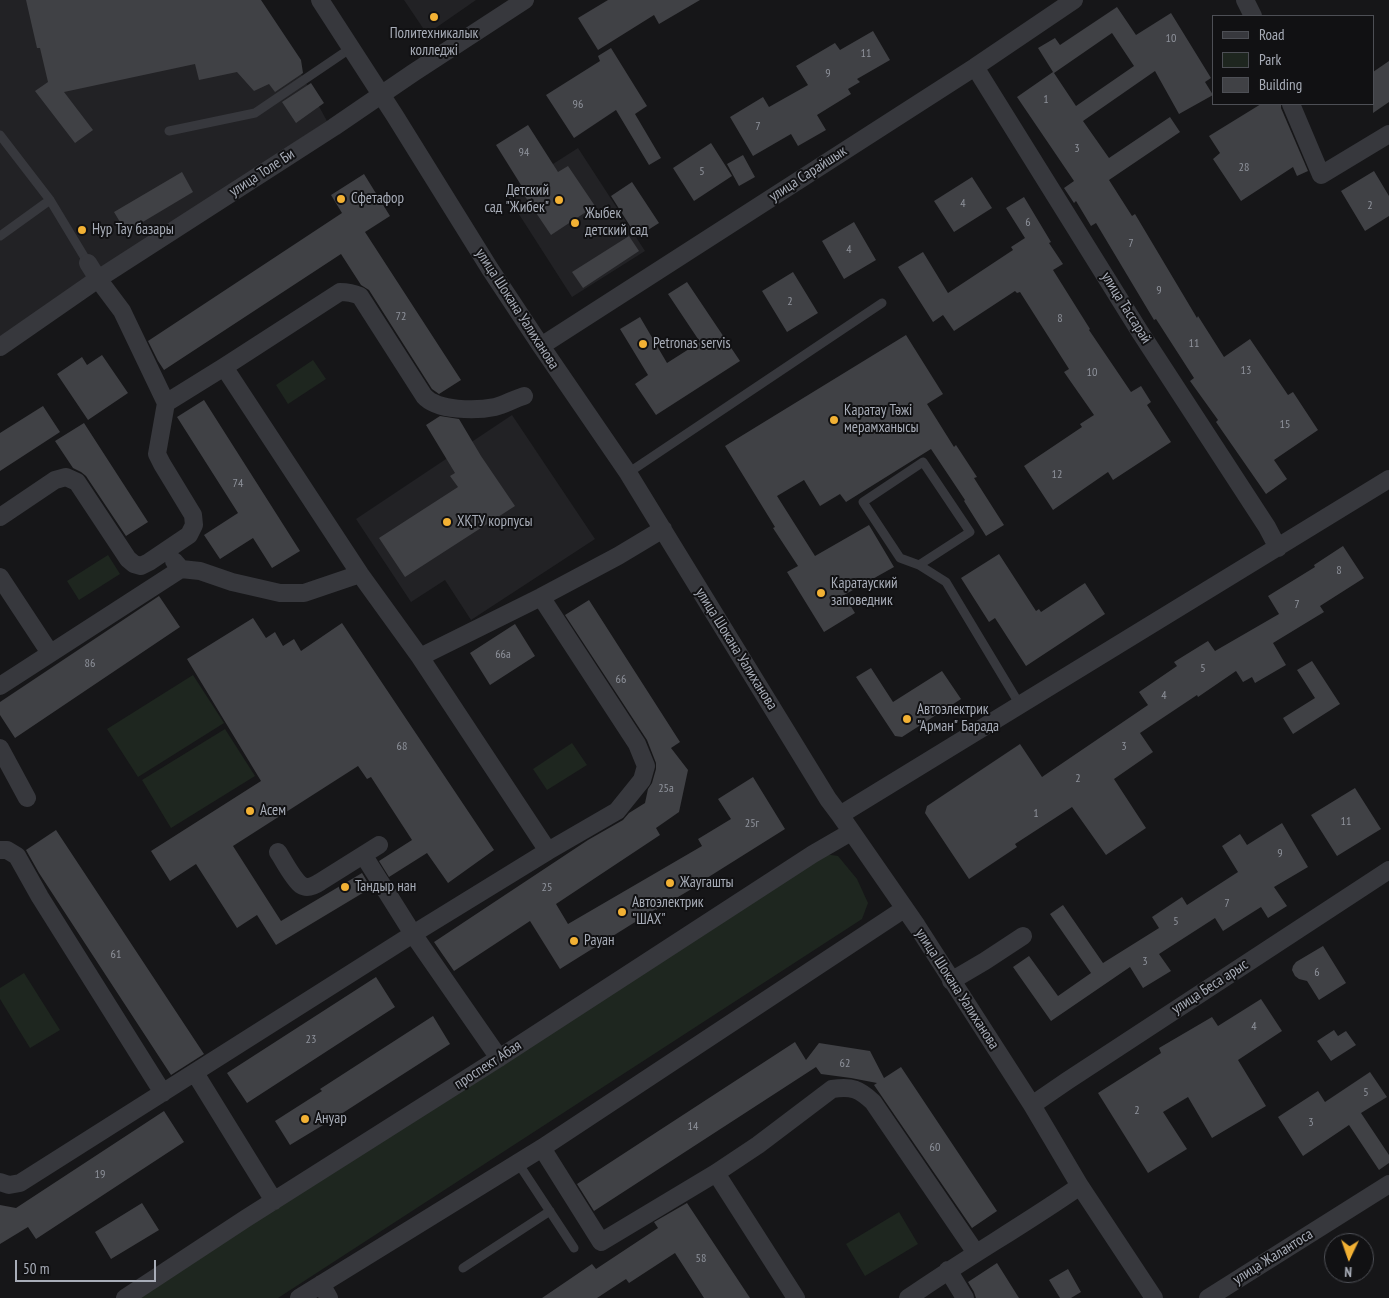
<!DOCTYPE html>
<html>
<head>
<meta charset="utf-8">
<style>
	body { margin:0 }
	#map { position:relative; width:1389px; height:1298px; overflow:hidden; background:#161618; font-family:"PT Sans Narrow",sans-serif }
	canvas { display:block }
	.legend { position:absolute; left:1212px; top:15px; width:162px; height:90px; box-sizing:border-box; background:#111113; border:1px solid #4d4f55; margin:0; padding:6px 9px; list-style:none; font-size:15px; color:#a8adb8 }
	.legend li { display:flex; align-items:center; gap:10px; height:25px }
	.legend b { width:25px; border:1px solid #4d4f55 }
	.north { position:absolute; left:1324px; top:1233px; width:50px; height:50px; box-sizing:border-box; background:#111113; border:1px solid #4d4f55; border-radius:50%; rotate:183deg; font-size:14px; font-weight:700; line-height:20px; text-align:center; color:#a8adb8 }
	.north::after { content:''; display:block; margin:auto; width:18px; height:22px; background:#f2b134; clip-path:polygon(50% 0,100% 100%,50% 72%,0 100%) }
	.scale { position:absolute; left:15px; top:1260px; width:141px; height:22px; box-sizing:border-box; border:2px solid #a8adb8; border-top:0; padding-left:6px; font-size:15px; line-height:18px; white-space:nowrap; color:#a8adb8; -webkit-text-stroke:4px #111113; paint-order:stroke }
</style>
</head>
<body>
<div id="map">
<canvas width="1389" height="1298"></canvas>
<ul class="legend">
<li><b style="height:6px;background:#37383d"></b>Road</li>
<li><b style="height:14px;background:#1e261f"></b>Park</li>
<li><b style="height:14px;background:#404145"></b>Building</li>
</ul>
<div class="north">N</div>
<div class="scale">50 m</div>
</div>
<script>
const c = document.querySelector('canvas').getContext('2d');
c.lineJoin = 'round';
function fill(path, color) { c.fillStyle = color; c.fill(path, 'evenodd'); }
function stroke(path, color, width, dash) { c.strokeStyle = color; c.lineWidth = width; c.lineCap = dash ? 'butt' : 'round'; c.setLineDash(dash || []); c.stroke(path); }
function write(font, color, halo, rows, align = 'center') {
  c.font = font + ' "PT Sans Narrow",sans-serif'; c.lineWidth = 4; c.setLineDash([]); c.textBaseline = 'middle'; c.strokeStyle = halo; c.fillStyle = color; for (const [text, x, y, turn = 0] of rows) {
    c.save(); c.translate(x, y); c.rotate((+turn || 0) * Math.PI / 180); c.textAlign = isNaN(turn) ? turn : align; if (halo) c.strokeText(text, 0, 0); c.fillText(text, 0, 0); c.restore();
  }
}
fill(new Path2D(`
	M0,0H256L294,61L327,121L0,339Z
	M404,0H476L427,34Z
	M578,148L645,251L572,297L506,194Z
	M512,415L595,539L471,620L445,580L411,602L356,519Z`), '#222225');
fill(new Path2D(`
	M313,360L326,379L288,404L276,385Z
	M108,555L120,574L79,600L67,581Z
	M193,675L224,723L138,777L107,729Z
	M225,729L255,776L171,828L142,780Z
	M572,743L587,765L547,790L533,769Z
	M818,853L838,856L857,879L868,903L862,919L278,1298H137Z
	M24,973L60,1030L30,1048L0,999V988Z
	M899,1212L918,1244L865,1276L846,1244Z`), '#1e261f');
fill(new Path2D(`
	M26,0H261L301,60L303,73L275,92L269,84L254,91L237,72L199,80L195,64L64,92L93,130L75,143L35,91L48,82L40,48H37Z
	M608,0H700L659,24L654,15L598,50L578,18Z
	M1117,7L1136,35L1171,13L1211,78L1205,82L1213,95L1179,114L1155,71L1083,121L1109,158L1170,117L1180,132L1109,180L1132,216L1135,214L1197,318L1198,316L1224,357L1250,339L1288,395L1293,392L1318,430L1274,460L1287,479L1266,494L1216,422L1218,420L1190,381L1194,378L1156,319L1154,320L1096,223L1091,226L1076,201L1074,203L1064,188L1074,181L1017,97L1053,72L1038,48L1055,38L1060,45ZM1112,33L1134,66L1076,106L1054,73Z
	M873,31L890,60L857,79L860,82L848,89L851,94L817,115L826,130L798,146L791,134L753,156L730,117L763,97L769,107L808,85L796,66L835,43L840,50Z
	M611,48L647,106L635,114L661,158L649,165L616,110L574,138L546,95L600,61L598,56Z
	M1389,61V102L1373,113V72Z
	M311,83L324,103L296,123L282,102Z
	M1261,104H1281V108L1308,171L1297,176L1293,167L1241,201L1213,159L1220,153L1209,136Z
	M528,125L558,172L568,166L595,206L551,235L524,195L526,193L496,145Z
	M711,143L732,176L694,201L673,168Z
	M743,155L755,177L739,186L727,164Z
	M1374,171L1389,196V216L1365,231L1341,191Z
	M182,172L193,192L126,232L114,212Z
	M364,174L390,216L365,232L461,380L439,394L432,389L369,290L361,285L341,254L164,370L158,361L148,341L342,213L331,195Z
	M972,177L992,208L954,232L934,201Z
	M632,182L659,223L637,237L611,196Z
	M1024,197L1051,242L1049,243L1063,264L1053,270L1090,329L1089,330L1131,392L1141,386L1151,402L1147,405L1171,442L1113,480L1108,472L1053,510L1024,466L1082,427L1080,424L1094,415L1064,372L1069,369L1020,292L1017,293L1015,291L954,331L943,315L933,322L898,267L923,252L948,293L1013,250L1011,247L1025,238L1006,208Z
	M854,222L876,260L844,279L822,241Z
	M629,236L639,251L583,288L572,272Z
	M793,272L818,313L787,332L762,291Z
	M687,282L740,361L656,415L635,384L648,375L620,329L640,317L667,363L700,342L668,294Z
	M906,335L943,394L927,404L954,447L956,445L977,477L974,478L1004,525L986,536L964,501L965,500L931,449L846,502L840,494L820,506L804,480L777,496L815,556L869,525L894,567L844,595L855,613L824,632L787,572L798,566L773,528L775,527L725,446Z
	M102,355L128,393L88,420L57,374L82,357L87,365Z
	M204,400L300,551L272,568L253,538L220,559L204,535L238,513L177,417Z
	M43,406L60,432L0,471V433Z
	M440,416L459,419L481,456L515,506L405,577L379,538L458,487L450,476L455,473L426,425Z
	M84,423L148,522L126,536L86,476L81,472L73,468L55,441Z
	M1343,546L1364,578L1320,606L1324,612L1273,643L1286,665L1255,683L1252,677L1243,682L1236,671L1198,697L1197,695L1140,733L1153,752L1114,779L1146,828L1106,855L1072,807L1015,844L1017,847L969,879L925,813L927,806L1020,744L1042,777L1148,705L1139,692L1177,666L1174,662L1208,641L1215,651L1279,614L1268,596L1315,567L1314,565Z
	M999,554L1036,611L1039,609L1041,612L1085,583L1105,614L1026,666L995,618L989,622L961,578Z
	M159,596L180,627L15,738L0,715V702Z
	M589,600L680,742L671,748L688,770L679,812L656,828L660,835L556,904L568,924L702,846L698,839L731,819L718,799L753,777L785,829L699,883L700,884L656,910V909L560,969L530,921L454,971L434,942L588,840L623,820L629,813L645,803L648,789L652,783L656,769V763L647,740L565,615Z
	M253,618L266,638L275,632L283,646L294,639L301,651L342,623L494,850L448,883L427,853L389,877L379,861L412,840L371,777L367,779L358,766L233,846L281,921L362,873L371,888L276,945L257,915L237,928L196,864L170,881L151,851L261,781L187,659Z
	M515,624L535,656L490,685L470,653Z
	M1312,661L1340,704L1293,734L1283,718L1315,698L1297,670Z
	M871,668L893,702L942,671L961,699L902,737L895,736L856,677Z
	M1355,788L1381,829L1337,856L1311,815Z
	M1282,823L1308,867L1274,887L1287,906L1268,918L1261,907L1223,931L1215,918L1159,954L1171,971L1143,988L1130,967L1051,1021L1013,967L1029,956L1058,996L1091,973L1050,914L1063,905L1103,963L1159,928L1152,917L1182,897L1187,905L1238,872L1222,846L1240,834L1247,845Z
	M56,830L204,1054L171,1075L39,873L26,850Z
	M1323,946L1346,983L1319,1000L1307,981L1299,979L1295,976L1292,970L1293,966L1296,962Z
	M376,977L395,1007L247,1103L227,1073Z
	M1261,999L1282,1031L1238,1060L1266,1106L1212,1138L1188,1097L1163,1112L1187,1149L1148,1173L1098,1093L1161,1053L1159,1048L1212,1017L1218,1026Z
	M433,1016L450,1044L338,1116L290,1145L275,1121L322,1091L320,1089Z
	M1334,1030L1338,1036L1346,1031L1356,1045L1331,1061L1317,1041Z
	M795,1042L806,1060L819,1043L870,1051L884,1078L901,1067L997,1211L972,1228L874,1085L877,1083L851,1078L821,1074L816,1067L594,1211L577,1184Z
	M1370,1072L1387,1097L1361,1113L1389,1155V1163L1379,1170L1349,1125L1303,1156L1278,1117L1318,1091L1325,1102Z
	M164,1111L184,1142L36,1239L28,1227L0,1244V1205L16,1208Z
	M142,1203L159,1230L111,1259L95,1232Z
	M687,1203L750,1298H704L675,1253L629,1283L626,1279L597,1298H542L592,1264L596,1269L658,1228L654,1222Z
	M997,1263L1019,1298H976L974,1292L968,1282Z
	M1068,1269L1081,1292L1071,1298H1060L1049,1280Z`), '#404145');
stroke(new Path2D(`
	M169,131L255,113L351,48
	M0,135L50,200L88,263
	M0,236L50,200
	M628,473L882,303
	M919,565L970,532L923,462L863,502L900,558L919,565L946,582L1020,705
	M518,1163L574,1248
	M463,1268L550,1211`), '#37383d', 9);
stroke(new Path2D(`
	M320,0L395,116L490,269L541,346L628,473L828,799L840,815L917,926L1032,1105L1080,1186L1154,1298
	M1245,0L1253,16
	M975,67L1140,332L1267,527L1278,548
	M1291,104L1321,175L1389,134
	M541,346L975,67L1074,0
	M0,347L98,279L334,127L413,73L525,0
	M224,367L360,574L420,657L548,851
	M166,403L224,367L340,292C348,292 353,293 360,296L424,396C437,411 476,411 495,407C504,405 514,399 524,396
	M0,517L55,480L66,477L77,482L128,559L134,564L141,566L149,562L189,535L194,525L193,515L162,464L157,454L166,403L122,311L98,279L88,263
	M174,561L181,569L200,571L232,582L280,593H304L360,574
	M0,577L50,653
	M420,657L541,597L618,556L663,529
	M0,686L181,569
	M0,748L27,798
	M840,815L1389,479
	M0,850H7L17,856L40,897L163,1093
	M278,852C284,861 293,879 301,885C307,889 314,886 320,882L379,845
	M364,856L413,934L499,1058
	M951,981L985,961L1023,936
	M195,1073L274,1201
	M1032,1105L1067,1081L1389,870
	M542,1148L601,1242L716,1173L758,1145L832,1089C852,1086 859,1089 873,1102L976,1253
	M716,1173L796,1298
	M0,1182L9,1185L20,1183L413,934L548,851L617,811L642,780L646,766L637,744L541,597
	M948,1270L965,1298
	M321,1284L329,1298
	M125,1298L245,1219L499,1058L813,854L851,832
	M299,1298L542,1148L904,909
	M908,1298C964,1259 1024,1225 1080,1186
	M1208,1298L1389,1184`), '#37383d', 18);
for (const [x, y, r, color] of [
	[434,17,5,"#f2b134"],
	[341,199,5,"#f2b134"],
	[559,200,5,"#f2b134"],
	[575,223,5,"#f2b134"],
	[82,230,5,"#f2b134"],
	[643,344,5,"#f2b134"],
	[834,420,5,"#f2b134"],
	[447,522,5,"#f2b134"],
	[821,593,5,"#f2b134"],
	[907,719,5,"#f2b134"],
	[250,811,5,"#f2b134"],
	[670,883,5,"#f2b134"],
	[345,887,5,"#f2b134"],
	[622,912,5,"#f2b134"],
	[574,941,5,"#f2b134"],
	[305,1119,5,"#f2b134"]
]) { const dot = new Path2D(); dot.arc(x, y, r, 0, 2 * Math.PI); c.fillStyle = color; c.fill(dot); stroke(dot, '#111113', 2); }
write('12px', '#8e929b', null, [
	["10",1171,39],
	["11",866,54],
	["9",828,74],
	["1",1046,100],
	["96",578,105],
	["7",758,127],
	["3",1077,149],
	["94",524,153],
	["28",1244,168],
	["5",702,172],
	["4",963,204],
	["2",1370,206],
	["6",1028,223],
	["7",1131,244],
	["4",849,250],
	["9",1159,291],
	["2",790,302],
	["72",401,317],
	["8",1060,319],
	["11",1194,344],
	["13",1246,371],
	["10",1092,373],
	["15",1285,425],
	["12",1057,475],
	["74",238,484],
	["8",1339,571],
	["7",1297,605],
	["66а",503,655],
	["86",90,664],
	["5",1203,669],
	["66",621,680],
	["4",1164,696],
	["68",402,747],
	["3",1124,747],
	["2",1078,779],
	["25а",666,789],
	["1",1036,814],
	["11",1346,822],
	["25г",752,824],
	["9",1280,854],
	["25",547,888],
	["7",1227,904],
	["5",1176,922],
	["61",116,955],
	["3",1145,962],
	["6",1317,973],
	["4",1254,1027],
	["23",311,1040],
	["62",845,1064],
	["5",1366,1093],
	["2",1137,1111],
	["3",1311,1123],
	["14",693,1127],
	["60",935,1148],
	["19",100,1175],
	["58",701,1259]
]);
write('15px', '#a8adb8', '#111113', [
	["Политехникалык",434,34,"center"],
	["колледжі",434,51,"center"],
	["Детский",549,191,"right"],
	["сад \"Жибек\"",549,208,"right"],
	["Сфетафор",351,199],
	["Жыбек",585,214],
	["детский сад",585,231],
	["Нур Тау базары",92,230],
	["Petronas servis",653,344],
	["Каратау Тәжі",844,411],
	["мерамханысы",844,428],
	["ХҚТУ корпусы",457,522],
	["Каратауский",831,584],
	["заповедник",831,601],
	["Автоэлектрик",917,710],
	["\"Арман\" Барада",917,727],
	["Асем",260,811],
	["Жаугашты",680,883],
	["Тандыр нан",355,887],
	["Автоэлектрик",632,903],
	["\"ШАХ\"",632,920],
	["Рауан",584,941],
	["Ануар",315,1119]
], 'left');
write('15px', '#a8adb8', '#111113', [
	["улица Толе Би",262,173,-33],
	["улица Сарайшык",808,174,-33],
	["улица Тассарай",1126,308,58],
	["улица Шокана Уалиханова",517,309,57],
	["улица Шокана Уалиханова",736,649,58],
	["улица Беса арыс",1210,987,-33],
	["улица Шокана Уалиханова",957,989,57],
	["проспект Абая",488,1065,-33],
	["улица Жалантоса",1273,1257,-32]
]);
</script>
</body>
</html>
